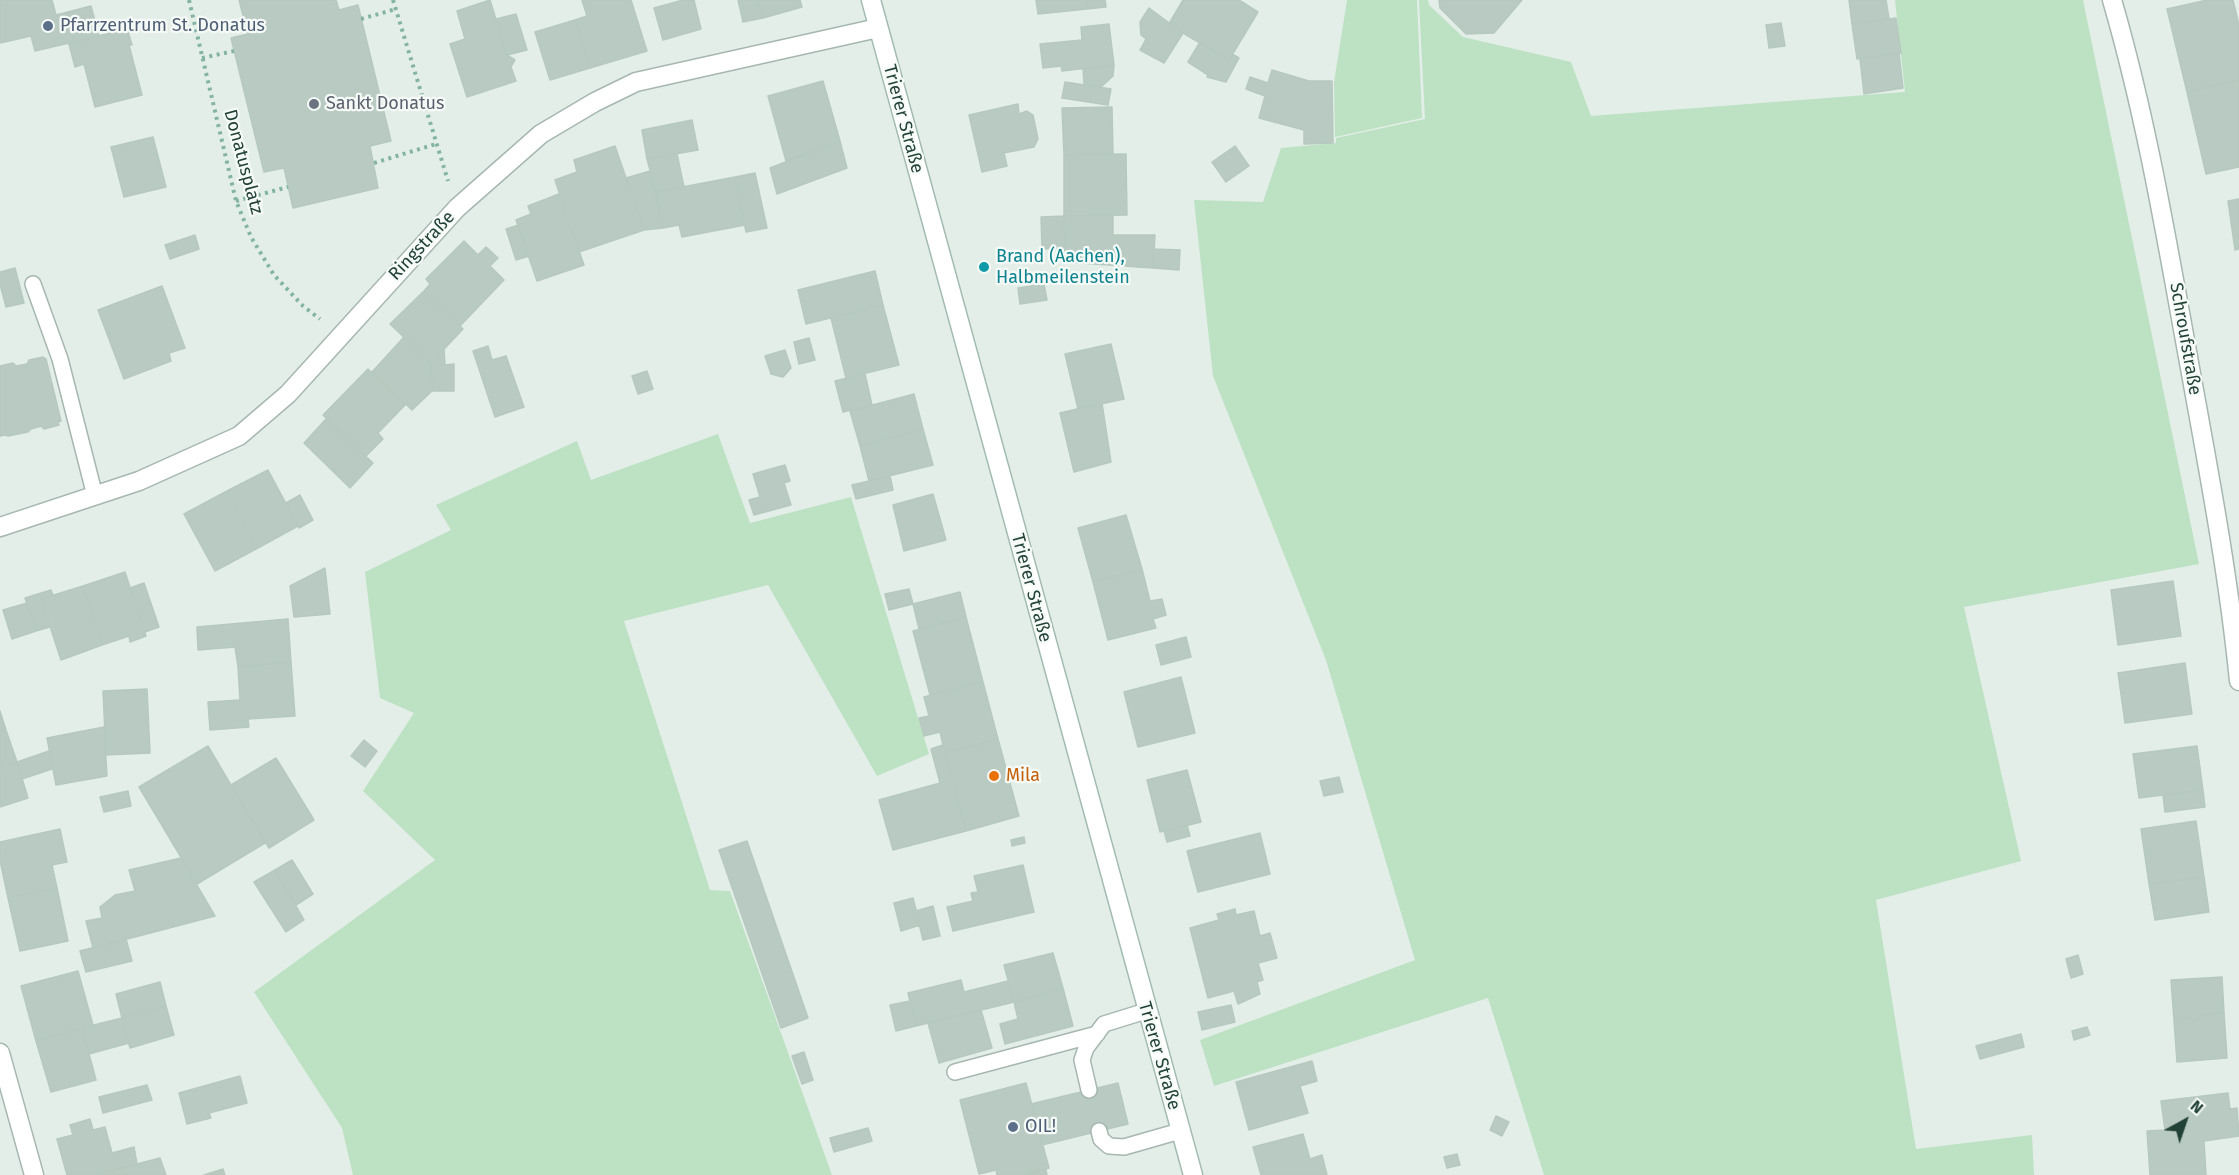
<!DOCTYPE html>
<html>
<head>
<meta charset="utf-8">
<style>
	body { margin:0 }
	#map { position:relative; width:2239px; height:1175px; overflow:hidden; background:#e4eee9; font-family:"Fira Sans",sans-serif }
	canvas { display:block }
	.north { position:absolute; left:2155px; top:1091px; width:60px; height:60px; -webkit-text-stroke:4px #f5faf7; paint-order:stroke; rotate:40deg; font-size:16px; font-weight:700; line-height:24px; text-align:center; color:#224237 }
	.north::after { content:''; display:block; margin:auto; width:21px; height:27px; background:#224237; clip-path:polygon(50% 0,100% 100%,50% 72%,0 100%) }
</style>
</head>
<body>
<div id="map">
<canvas width="2239" height="1175"></canvas>
<div class="north">N</div>
</div>
<script>
const c = document.querySelector('canvas').getContext('2d');
c.lineJoin = 'round';
function fill(path, color) { c.fillStyle = color; c.fill(path, 'evenodd'); }
function stroke(path, color, width, dash) { c.strokeStyle = color; c.lineWidth = width; c.lineCap = dash ? 'butt' : 'round'; c.setLineDash(dash || []); c.stroke(path); }
function write(font, color, halo, rows, align = 'center') {
  c.font = font + ' "Fira Sans",sans-serif'; c.lineWidth = 4.5; c.setLineDash([]); c.textBaseline = 'middle'; c.strokeStyle = halo; c.fillStyle = color; for (const [text, x, y, turn = 0] of rows) {
    c.save(); c.translate(x, y); c.rotate((+turn || 0) * Math.PI / 180); c.textAlign = isNaN(turn) ? turn : align; if (halo) c.strokeText(text, 0, 0); c.fillText(text, 0, 0); c.restore();
  }
}
fill(new Path2D(`
	M1347,0H1417L1422,118L1335,137L1334,82Z
	M1419,0H1428L1429,5L1463,37L1571,62L1591,116L1905,92L1895,0H2083L2199,564L1964,607L2021,861L1876,900L1916,1149L2032,1135L2034,1175H1544L1488,998L1214,1086L1200,1040L1415,960L1326,660L1213,376L1194,200L1263,202L1281,148L1336,143V138L1425,119Z
	M718,434L750,523L851,497L929,754L877,776L768,585L624,621L710,890L730,891L832,1175H353L342,1128L254,992L435,860L363,791L414,713L380,698L365,572L451,530L436,505L577,441L591,480Z`), '#bce1c3');
const building = new Path2D(`
	M0,0H52L56,15L91,6L99,36L35,51L31,36L0,43Z
	M239,0H336L339,10L358,5L391,141L370,146L378,188L293,208L284,168L264,172L231,38L248,34Z
	M490,0L507,55L515,60L511,67L516,81L467,97L450,44L465,39L457,11Z
	M582,0H631L647,51L590,68L575,20L587,16Z
	M683,0H694L701,29L663,40L654,8Z
	M738,0H758L763,18L743,22Z
	M758,0H800L802,7L763,18Z
	M1036,0H1086L1087,9L1038,14Z
	M1086,0H1105L1106,7L1087,9Z
	M1183,0H1239L1258,12L1229,60L1183,33L1170,22Z
	M1439,0H1522L1494,33L1466,34L1440,8Z
	M1849,0H1886L1889,18L1852,24Z
	M2207,0H2233L2239,25V80L2187,92L2167,9Z
	M1149,8L1183,33L1164,63L1140,50L1146,39L1141,35L1140,22Z
	M516,14L527,50L507,55L496,19Z
	M1896,18L1901,53L1857,59L1852,24Z
	M575,20L590,68L550,80L535,32Z
	M1781,23L1785,46L1769,48L1766,25Z
	M1109,24L1114,65L1062,71L1061,66L1043,68L1040,44L1082,40L1081,27Z
	M127,28L132,45H129L142,95L95,107L84,64L75,67L69,44Z
	M1200,42L1229,60L1232,54L1239,58L1226,82L1207,77L1208,75L1188,62Z
	M1899,53L1903,88L1864,94L1860,59Z
	M1114,65L1113,76L1101,87L1084,84L1083,68Z
	M1272,70L1309,81H1332L1333,143L1304,144V130L1259,118L1265,96L1246,89L1250,77L1268,83Z
	M2239,80V167L2206,174L2187,92Z
	M823,81L840,141L786,161L768,96Z
	M1065,82L1111,89L1108,105L1062,98Z
	M1018,104L1019,114L1027,111L1033,115L1038,139L1034,147L1004,153L1007,166L982,172L969,115Z
	M1112,107L1113,154L1064,155L1062,108Z
	M692,120L698,150L647,159L642,130Z
	M153,137L166,187L124,197L111,147Z
	M840,141L847,168L777,194L770,168Z
	M615,146L644,230L579,252L555,180L577,172L574,160Z
	M1235,146L1249,166L1226,182L1212,162Z
	M677,154L684,187L656,192L647,159Z
	M1126,154L1127,215L1064,216V155Z
	M650,171L663,228L644,230L626,178Z
	M755,173L767,228L746,232L735,177Z
	M735,177L745,225L682,237L679,225L663,228L656,192Z
	M559,194L584,265L537,281L516,220L531,214L528,206Z
	M2239,199V249L2235,250L2228,201Z
	M1113,215V235H1155L1153,268L1065,262L1064,216Z
	M1064,216L1065,248L1042,249L1041,217Z
	M519,225L529,256L516,260L506,229Z
	M195,235L199,249L170,259L165,245Z
	M464,241L478,255L486,247L498,258L490,266L504,280L460,326L424,291L430,284L426,279Z
	M1154,249L1180,250L1179,270L1153,268Z
	M15,268L24,303L6,307L0,284V272Z
	M875,271L883,305L806,324L798,290Z
	M1044,284L1047,300L1020,304L1018,288Z
	M162,286L185,348L169,353L171,361L124,379L98,310Z
	M424,291L463,329L431,363L390,324Z
	M883,305L899,365L846,378L831,318Z
	M404,337L431,363L432,391L412,410L372,372Z
	M809,338L815,360L799,364L794,342Z
	M1111,344L1124,399L1078,409L1065,354Z
	M488,346L492,360L506,356L524,407L495,417L473,351Z
	M444,349L445,365L454,364V391H432L431,363Z
	M785,350L791,368L783,377L771,374L765,356Z
	M43,357L46,359L61,421L58,422L59,425L44,429L41,426L31,429L28,432L8,436L6,435L0,436V366L13,363L16,366L27,364L29,360Z
	M368,369L405,405L378,433L383,439L366,456L323,415Z
	M647,371L653,389L638,394L632,376Z
	M865,374L872,405L843,412L835,381Z
	M914,394L923,429L860,446L850,411Z
	M1102,403L1111,462L1074,472L1060,413Z
	M326,419L373,463L350,488L304,443Z
	M923,429L933,465L869,481L860,446Z
	M785,465L790,481L784,483L791,505L754,515L749,500L760,497L753,474Z
	M268,470L298,526L256,549L227,491Z
	M890,476L893,490L856,499L852,485Z
	M227,491L256,549L215,571L184,514Z
	M933,494L946,540L904,551L893,505Z
	M300,495L313,520L299,528L286,503Z
	M1126,515L1142,569L1093,582L1078,528Z
	M325,568L330,614L294,617L290,586Z
	M1142,569L1150,601L1162,599L1166,615L1153,619L1156,628L1108,640L1093,582Z
	M125,572L146,636L130,642L129,636L102,645L83,586Z
	M2173,581L2181,636L2118,645L2111,590Z
	M144,583L159,627L145,632L130,588Z
	M83,586L102,645L61,660L41,599Z
	M909,589L913,604L889,610L885,594Z
	M51,590L53,595L41,599L50,627L36,631L25,598Z
	M960,592L966,617L919,629L913,604Z
	M27,603L36,631L12,639L3,610Z
	M966,617L983,682L930,695L913,631Z
	M288,619L291,662L238,667L235,647L198,650L197,627Z
	M1186,637L1191,657L1161,665L1156,645Z
	M291,662L295,716L248,719L249,727L210,730L208,702L240,700L238,667Z
	M2185,663L2192,714L2125,723L2118,673Z
	M1181,677L1195,733L1138,747L1124,692Z
	M983,682L998,739L945,753L940,732L924,736L919,718L929,716L924,697Z
	M147,689L150,753L106,755L103,691Z
	M0,711L6,730L0,732Z
	M104,727L107,776L56,785L47,738Z
	M6,730L17,762L0,768V732Z
	M998,739L1019,816L966,831L945,753Z
	M364,740L377,751L365,767L351,756Z
	M943,745L966,831L893,850L879,800L940,783L931,749Z
	M208,746L265,843L197,884L139,787Z
	M2197,746L2203,790L2139,798L2133,754Z
	M49,751L52,769L22,779L17,762Z
	M276,758L314,820L269,848L231,785Z
	M17,762L28,798L0,807V768Z
	M1187,770L1201,822L1160,832L1147,780Z
	M1339,777L1343,792L1324,796L1320,781Z
	M2203,790L2205,807L2165,812L2163,795Z
	M128,791L131,806L104,812L100,797Z
	M2196,821L2204,877L2149,884L2141,829Z
	M1187,825L1190,836L1167,842L1164,831Z
	M60,829L67,862L52,865L57,888L8,898L0,860V842Z
	M1260,833L1270,874L1198,892L1187,851Z
	M1024,837L1025,843L1012,846L1011,840Z
	M747,841L808,1018L781,1028L719,850Z
	M181,858L215,916L93,948L86,921L102,918L100,907L115,895L135,891L129,870Z
	M292,860L313,894L296,905L275,870Z
	M1023,865L1034,912L953,931L947,907L973,901L971,893L978,892L974,876Z
	M275,870L304,920L286,932L254,882Z
	M2204,877L2209,912L2155,920L2149,884Z
	M57,888L68,941L20,951L8,898Z
	M913,898L920,925L901,931L894,903Z
	M933,906L940,936L923,940L916,911Z
	M1235,909L1236,915L1254,911L1260,936L1270,933L1277,958L1258,963L1263,980L1257,982L1260,994L1238,1004L1234,991L1208,998L1190,928L1219,920L1217,914Z
	M126,939L132,961L86,972L80,951Z
	M1053,953L1063,988L1014,1002L1004,965Z
	M2078,955L2083,974L2071,978L2066,959Z
	M78,971L93,1025L36,1041L21,986Z
	M2222,977L2224,1013L2199,1015V1019L2174,1020L2171,980Z
	M961,980L964,992L1008,981L1014,1002L916,1026L908,993Z
	M160,982L166,1006L122,1018L116,994Z
	M1063,988L1073,1026L1005,1044L1000,1024L1018,1019L1014,1002Z
	M910,1001L916,1026L896,1031L890,1005Z
	M1231,1005L1235,1022L1202,1030L1198,1012Z
	M166,1006L174,1035L130,1048L122,1018Z
	M981,1010L992,1048L939,1063L928,1023Z
	M2224,1013L2227,1058L2177,1062L2174,1020L2199,1019V1015Z
	M122,1018L129,1043L89,1054L82,1028Z
	M2087,1027L2090,1035L2074,1040L2072,1031Z
	M82,1028L96,1080L51,1092L36,1041Z
	M2021,1034L2024,1047L1980,1059L1976,1046Z
	M804,1052L813,1080L802,1084L792,1056Z
	M1312,1061L1317,1081L1300,1086L1308,1113L1249,1130L1236,1082Z
	M240,1076L247,1103L209,1113L211,1118L187,1124L179,1093Z
	M1026,1083L1049,1168L1024,1175H997L996,1170L979,1174L960,1100Z
	M1118,1083L1128,1124L1042,1145L1031,1104Z
	M147,1085L152,1100L103,1113L99,1097Z
	M2228,1093L2230,1109L2237,1108L2239,1136L2204,1141L2206,1175H2150L2147,1131L2165,1130L2161,1101Z
	M1496,1116L1509,1122L1502,1136L1490,1130Z
	M90,1119L93,1130L105,1127L112,1153L134,1147L137,1164L95,1175H67L57,1139L73,1135L70,1125Z
	M868,1128L872,1141L834,1152L830,1138Z
	M1303,1134L1310,1159L1322,1155L1327,1175H1261L1253,1147Z
	M1457,1154L1460,1165L1447,1168L1444,1157Z
	M160,1158L166,1175H95L137,1164Z
	M223,1169L225,1175H204Z
	M1046,1170L1047,1175H1024Z`);
fill(building, '#b9cac2');
stroke(building, '#b6c9bf', 1.5);
const service = new Path2D(`
	M33,284L60,359L95,496
	M955,1072L1097,1034
	M1089,1090L1082,1060L1086,1048L1104,1024L1146,1011
	M1099,1131L1101,1139L1109,1146L1124,1147L1180,1131`);
const minor = new Path2D(`
	M2112,0C2145,113 2165,230 2186,346C2206,457 2228,569 2239,681
	M0,527L139,481L239,436L288,394L457,208L541,134L595,102L636,82L878,28
	M0,1053L34,1175`);
const secondary = new Path2D(`
	M871,0L1193,1175`);
stroke(service, '#a6b7b0', 18);
stroke(minor, '#a6b7b0', 21);
stroke(secondary, '#a2bbb0', 21);
stroke(new Path2D(`
	M189,0L236,201L251,237L274,275L303,306L320,319
	M393,0L448,181
	M361,19L396,9
	M202,58L234,51
	M374,163L436,144
	M236,201L288,187`), '#83b4a1', 4, [3, 4.5]);
stroke(service, '#fff', 15);
stroke(minor, '#fff', 18);
stroke(secondary, '#fff', 18);
for (const [x, y, r, color] of [
	[48,26,6,"#5c6f8a"],
	[314,104,6,"#6b7280"],
	[984,267,6,"#0f9aa8"],
	[994,776,6,"#e8710a"],
	[1013,1127,6,"#5c6f8a"]
]) { const dot = new Path2D(); dot.arc(x, y, r, 0, 2 * Math.PI); c.fillStyle = color; c.fill(dot); stroke(dot, '#f5faf7', 2); }
write('18px', '#4e5e75', '#f5faf7', [
	["Pfarrzentrum St. Donatus",60,26],
	["OIL!",1025,1127]
], 'left');
write('18px', '#5b616d', '#f5faf7', [
	["Sankt Donatus",326,104]
], 'left');
write('18px', '#224237', '#f5faf7', [
	["Trierer Straße",903,119,75],
	["Donatusplatz",243,162,75],
	["Ringstraße",422,246,-47],
	["Schroufstraße",2185,339,80],
	["Trierer Straße",1031,588,75],
	["Trierer Straße",1159,1056,74]
]);
write('18px', '#0d838f', '#f5faf7', [
	["Brand (Aachen),",996,257],
	["Halbmeilenstein",996,278]
], 'left');
write('18px', '#c56008', '#f5faf7', [
	["Mila",1006,776]
], 'left');
</script>
</body>
</html>
